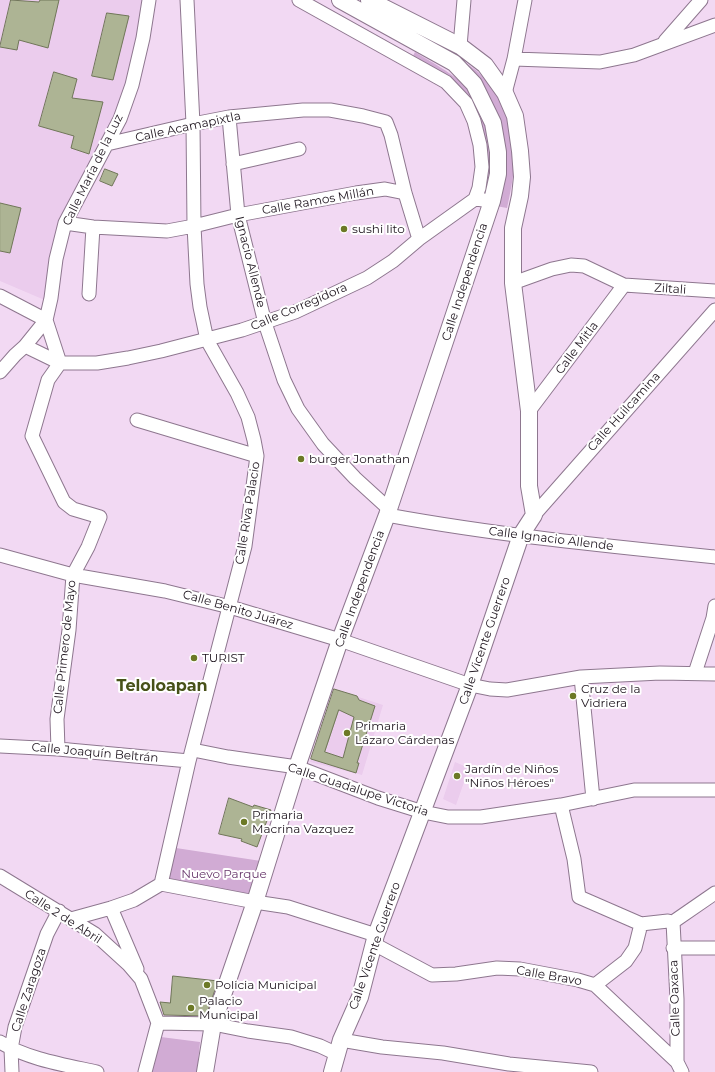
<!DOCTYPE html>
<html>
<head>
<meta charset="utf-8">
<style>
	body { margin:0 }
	canvas { display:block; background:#f2d9f3 }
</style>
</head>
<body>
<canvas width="715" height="1072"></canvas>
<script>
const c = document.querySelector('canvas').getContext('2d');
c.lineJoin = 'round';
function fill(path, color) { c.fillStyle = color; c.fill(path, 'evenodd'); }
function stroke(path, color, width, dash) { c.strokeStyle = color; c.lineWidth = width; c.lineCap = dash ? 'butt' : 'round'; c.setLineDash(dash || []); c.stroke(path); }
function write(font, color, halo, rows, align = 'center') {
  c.font = font + ' Montserrat,sans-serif'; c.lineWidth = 4; c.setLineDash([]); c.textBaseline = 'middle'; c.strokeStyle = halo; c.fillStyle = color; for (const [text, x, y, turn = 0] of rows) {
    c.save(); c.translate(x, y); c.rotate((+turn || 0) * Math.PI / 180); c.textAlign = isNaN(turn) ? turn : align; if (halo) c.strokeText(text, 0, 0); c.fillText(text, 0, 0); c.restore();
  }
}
fill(new Path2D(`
	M0,0H145L129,69L118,112L68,208L47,301L0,281Z
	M334,689L383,705L362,775L310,762Z
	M455,762L469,768L456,805L443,799Z`), '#ebcced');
fill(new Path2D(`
	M444,49C455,56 467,63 477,71C503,94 515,132 514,166C513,180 510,194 507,208L496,206C515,167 506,117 480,83C470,70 456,60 444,49Z
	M415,52C431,62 449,71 463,84C493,111 496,160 486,196L482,197L476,113L412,58Z
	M176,848L261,861L248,897L167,882Z
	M153,1036L200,1042L197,1072H149Z`), '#d1abd4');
const building = new Path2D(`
	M11,0L39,2L40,0H59L48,48L19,40L17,50L0,47Z
	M107,13L129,16L113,80L92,76Z
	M54,72L77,79L72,98L103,102L89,154L71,148L74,136L39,126Z
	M105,169L118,174L112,186L100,181Z
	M0,203L21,208L10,253L0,251Z
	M334,689L357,696L359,700L375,706L357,763H359L356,773L311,759ZM339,710L354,717L343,758L325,752Z
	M229,798L253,807L254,805L271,810L257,847L241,841L242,839L219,834Z
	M173,976L218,981L206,1016L164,1015L160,1002L170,1003Z`);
fill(building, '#adb494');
stroke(building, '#707659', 1);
const minor = new Path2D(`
	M299,0L446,82L466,103L474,121L480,145L482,167L479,188L475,199
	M665,41L701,0
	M460,46L464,0
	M514,59L525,0
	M505,93L514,59L600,62L634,55L715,25
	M229,117L238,215L265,323L284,380L298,409L323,444L355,478L389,509
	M107,144L193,124L229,117L303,110H330L363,116L386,122L391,135L405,193L419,239
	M233,164L299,149
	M65,223L93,227L167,231L194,226L238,215L356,193L385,189L405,193
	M513,283L552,269L571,265L584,266L624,285L715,291
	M89,294L93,227
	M0,296L46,320L60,363H97L128,358L161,351L242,330L295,312L367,278L393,261L419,239L475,199L492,201
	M25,346L60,363L48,380L32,436L64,502L73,509L100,517L88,547L73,575L69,630L57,719L58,749
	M0,372L15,355L25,346L46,320L51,298L56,259L65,223L120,119L132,85L143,38L149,0
	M529,411L624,285
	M137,420L257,456
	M387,515C496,535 606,546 715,557
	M534,515L715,310
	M0,555L73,575L165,591L230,607L340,640L470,685L490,689L507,690L581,677L660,673L715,674
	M695,673L713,618L715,606
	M581,677L593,799
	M0,746L58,749L189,761
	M193,750L228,757L297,767L378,798L423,812L448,817H481L561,805L634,790H715
	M561,805L574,859L579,897L641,924
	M0,876L95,934L129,965L141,979L158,1023
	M161,884L189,761L245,546L257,456L254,440L248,417L237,393L207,340L200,307L197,284L194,226L193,124L187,0
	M111,908L137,969
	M71,919L111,908L134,900L161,884L255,902L288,907L376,935
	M673,922L677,999V1062L682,1072
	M374,944L432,975L456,974L497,968L520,969L578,980L595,985L677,1062
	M673,948H715
	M595,985L626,961L635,948L641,924L668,921L673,922L715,893
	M158,1023L213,1024L248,1031L291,1037L320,1046L337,1054
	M341,1040L382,1047L443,1053L509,1064L591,1072
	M0,1042C27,1059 65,1065 97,1072
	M12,1072L11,1049L15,1027L47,934L59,911
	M145,1072L158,1023`);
const major = new Path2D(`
	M205,1072L213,1024L255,902L297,767L340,640L387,515L492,201L498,174V152L493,123L474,84L454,63L340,0
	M332,1072L341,1040L360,997L376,935L470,685L521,535L534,515L529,486V411L513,283V228L520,196L522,177L520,151L515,116L505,93L485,65L460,46L369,0`);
stroke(minor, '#8e778f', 15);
stroke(major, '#8e778f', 18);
stroke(minor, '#fff', 13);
stroke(major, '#fff', 16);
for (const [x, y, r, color] of [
	[344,229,4,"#6c7926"],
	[301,459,4,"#6c7926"],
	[194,658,4,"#6c7926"],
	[573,696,4,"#6c7926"],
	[347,733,4,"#6c7926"],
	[457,776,4,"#6c7926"],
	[244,822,4,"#6c7926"],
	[207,985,4,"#6c7926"],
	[191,1008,4,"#6c7926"]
]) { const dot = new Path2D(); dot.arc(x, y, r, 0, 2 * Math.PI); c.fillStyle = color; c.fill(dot); stroke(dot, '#fff', 1.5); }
write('12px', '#1e151e', '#fff', [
	["Calle Acamapixtla",188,127,-12],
	["Calle María de la Luz",93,170,-64],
	["Calle Ramos Millán",318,201,-10],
	["Ignacio Allende",250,262,76],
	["Calle Independencia",465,282,-72],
	["Ziltali",670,289,4],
	["Calle Corregidora",299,307,-23],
	["Calle Mitla",577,348,-53],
	["Calle Huilcamina",624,412,-48],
	["Calle Riva Palacio",248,513,-81],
	["Calle Ignacio Allende",551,539,7],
	["Calle Independencia",360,589,-70],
	["Calle Benito Juárez",238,610,16],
	["Calle Vicente Guerrero",485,641,-71],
	["Calle Primero de Mayo",65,647,-84],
	["Calle Joaquín Beltrán",95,753,5],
	["Calle Guadalupe Victoria",358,790,18],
	["Calle 2 de Abril",63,917,33],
	["Calle Vicente Guerrero",375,946,-71],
	["Calle Bravo",549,976,10],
	["Calle Zaragoza",29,990,-72],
	["Calle Oaxaca",675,998,-92]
]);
write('12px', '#1e151e', '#fff', [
	["sushi lito",352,229],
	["burger Jonathan",309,459],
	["TURIST",202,658],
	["Cruz de la",581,689],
	["Vidriera",581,703],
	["Primaria",355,726],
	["Lázaro Cárdenas",355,740],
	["Jardín de Niños",465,769],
	["\"Niños Héroes\"",465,783],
	["Primaria",252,815],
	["Macrina Vazquez",252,829],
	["Policia Municipal",215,985],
	["Palacio",199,1001],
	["Municipal",199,1015]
], 'left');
write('12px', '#68376c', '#fff', [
	["Nuevo Parque",224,874]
]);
write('bold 16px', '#475118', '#fff', [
	["Teloloapan",162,686]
]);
</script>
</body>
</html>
